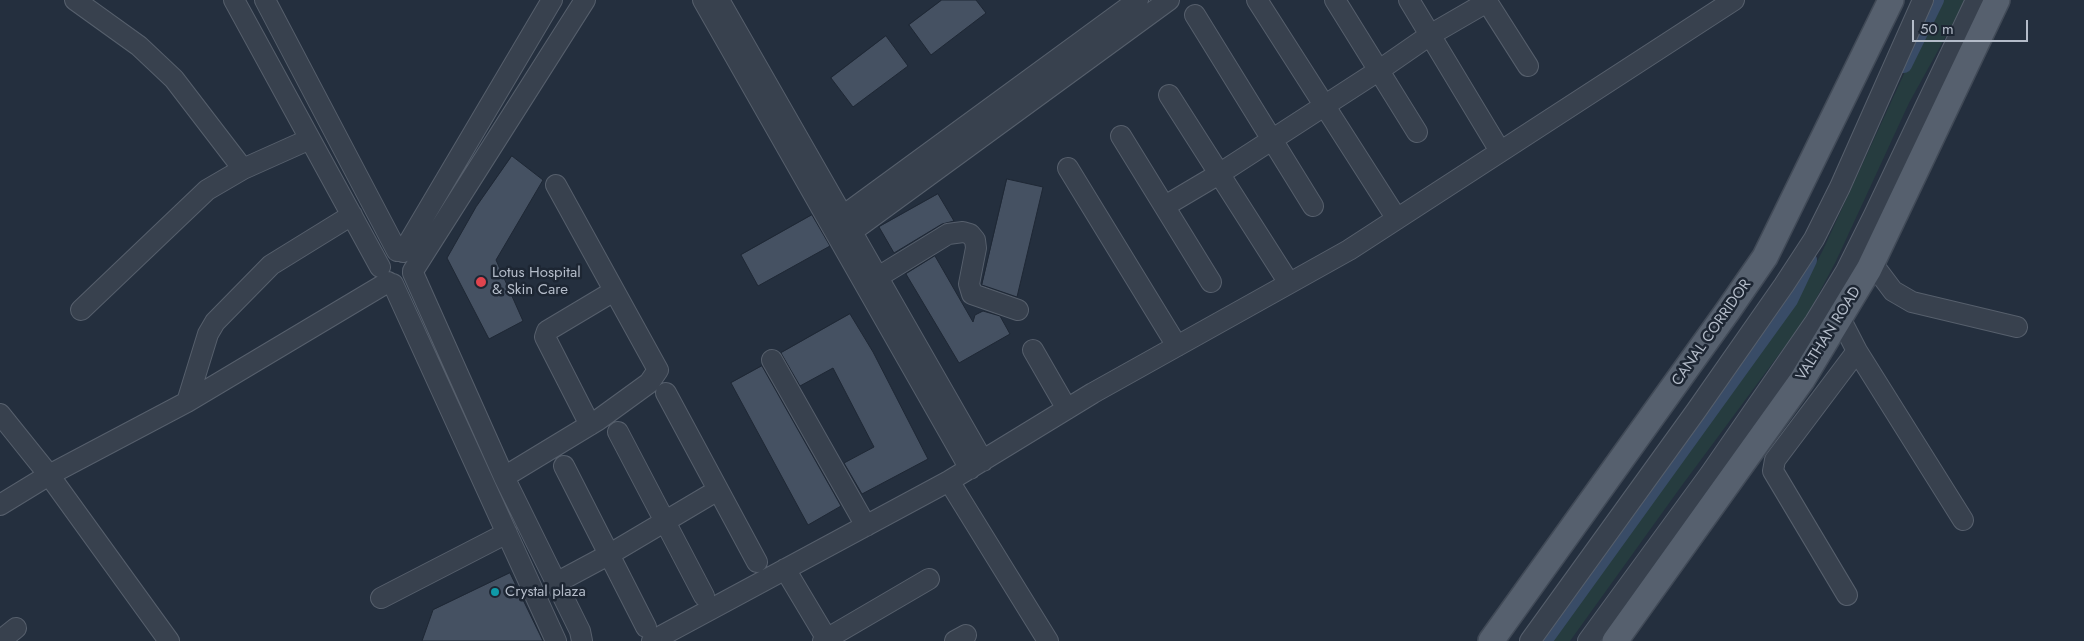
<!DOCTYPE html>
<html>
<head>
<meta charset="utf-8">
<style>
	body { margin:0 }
	#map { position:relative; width:2084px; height:641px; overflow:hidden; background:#242f3e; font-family:Jost,sans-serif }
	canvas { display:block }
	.scale { position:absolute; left:1912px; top:20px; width:116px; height:22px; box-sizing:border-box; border:2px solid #b4bcc9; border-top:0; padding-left:6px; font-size:15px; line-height:18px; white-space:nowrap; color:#b4bcc9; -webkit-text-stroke:4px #1d2633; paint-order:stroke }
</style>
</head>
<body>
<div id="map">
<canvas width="2084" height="641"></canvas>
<div class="scale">50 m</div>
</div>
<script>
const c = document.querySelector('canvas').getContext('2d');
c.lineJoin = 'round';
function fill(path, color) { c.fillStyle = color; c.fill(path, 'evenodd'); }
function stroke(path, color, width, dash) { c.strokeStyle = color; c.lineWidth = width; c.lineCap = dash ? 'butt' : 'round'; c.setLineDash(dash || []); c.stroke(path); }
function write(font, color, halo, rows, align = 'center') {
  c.font = font + ' Jost,sans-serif'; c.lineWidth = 5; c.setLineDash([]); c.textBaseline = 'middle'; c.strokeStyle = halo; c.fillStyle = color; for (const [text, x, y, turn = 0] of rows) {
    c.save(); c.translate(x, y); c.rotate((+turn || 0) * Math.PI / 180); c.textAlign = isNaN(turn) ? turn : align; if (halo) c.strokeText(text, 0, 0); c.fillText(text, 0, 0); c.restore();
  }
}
fill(new Path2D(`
	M1938,0H1966L1909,103L1836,261L1806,318L1680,488L1570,641H1540L1616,547L1795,302L1822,252Z`), '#263c3f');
stroke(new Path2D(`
	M1904,65L1936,0
	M1544,641L1790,300L1809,260`), '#394c67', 16);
const building = new Path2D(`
	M942,0H976L986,13L931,55L909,25Z
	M886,36L908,66L853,107L831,78Z
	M512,156L543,180L496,260L523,321L489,339L447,258L476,207Z
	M1007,179L1043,187L1017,297L982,285Z
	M938,194L954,221L942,224L894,253L879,227Z
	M812,215L830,246L758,286L741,255Z
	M935,256L973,322L975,315L983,311L1000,316L1010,334L959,363L906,274Z
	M850,314L873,352L928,459L862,494L844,463L874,447L833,368L800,386L781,353Z
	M762,366L841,506L808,525L731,383Z
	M510,573L543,641H422L433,610Z`);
fill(building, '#455162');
stroke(building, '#1f2835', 1);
const minor = new Path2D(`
	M75,0L139,46L174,79L243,169
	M234,0L380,267
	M265,0L397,251
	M703,0L970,469
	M719,0L983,461
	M1257,0L1397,219
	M1335,0L1417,132
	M1409,0L1500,151
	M1486,0L1528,66
	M1195,15L1313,206
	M1169,95L1289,283
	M1121,136L1211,282
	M1068,168L1177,346
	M1165,206L1219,174L1378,71L1430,35L1487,2
	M832,224L1138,0
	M843,238L1169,0
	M403,252L552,0
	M1872,263L1893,291L1912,302L2017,327
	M413,271L585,0
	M413,273L504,477L580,631L582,641
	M878,277L948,234L963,232L970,234L975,240L976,248L969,284L972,294L1018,310
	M393,284L556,641
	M81,310L207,190L243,169L310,139
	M1840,318L1857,351L1963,520
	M1033,350L1067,409
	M772,360L866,526
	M666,393L757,562
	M187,402L208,334L215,322L271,265L352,215
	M0,414L49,475L169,641
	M590,425L545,337L547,331L614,291
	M618,432L704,596
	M564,466L646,627
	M504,477L598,420L649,383L658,370L556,185
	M949,481L1048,641
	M0,505L49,475L187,402L388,282
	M785,569L828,641
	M556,583L610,554L718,490
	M1847,595L1773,471L1775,460L1857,351
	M381,598L507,533
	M0,641L16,628
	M652,641L949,481L1093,393L1349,250L1734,0
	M823,641L929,579
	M955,641L966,635
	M1530,641L1696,411L1784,285L1814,239L1840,187L1923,0
	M1588,641L1710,474L1815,322L1846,271L1874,215L1976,0`);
const major = new Path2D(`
	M1491,641L1727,312L1765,257L1891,0
	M1615,641L1802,380L1869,269L1997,0`);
stroke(minor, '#565f6c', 22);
stroke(major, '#414a57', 28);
stroke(minor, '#38414e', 20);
stroke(major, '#56606e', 25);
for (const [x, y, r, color] of [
	[481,282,6,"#e0444e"],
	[495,592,5,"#0f9aa8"]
]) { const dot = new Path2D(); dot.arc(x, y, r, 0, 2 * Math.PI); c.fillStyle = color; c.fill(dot); stroke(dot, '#1d2633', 2); }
write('15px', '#b4bcc9', '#1d2633', [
	["Lotus Hospital",492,273],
	["& Skin Care",492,290],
	["Crystal plaza",505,592]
], 'left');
write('15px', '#b4bcc9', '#1d2633', [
	["CANAL CORRIDOR",1712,333,-55],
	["VALTHAN ROAD",1829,334,-58]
]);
</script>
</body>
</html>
